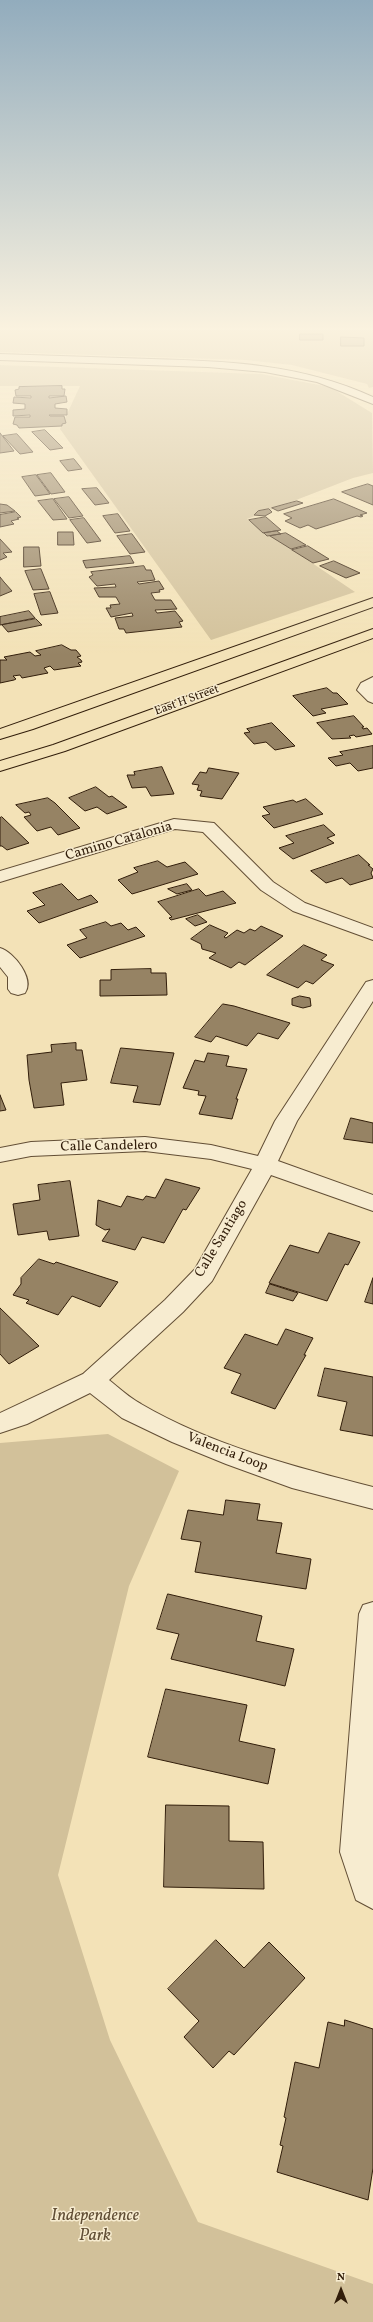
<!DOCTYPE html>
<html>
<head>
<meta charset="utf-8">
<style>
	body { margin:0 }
	#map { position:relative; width:373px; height:2322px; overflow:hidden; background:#f3e2b7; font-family:Vollkorn,serif }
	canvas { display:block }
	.north { position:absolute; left:321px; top:2270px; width:40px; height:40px; -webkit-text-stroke:3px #f7ecd0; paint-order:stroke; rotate:0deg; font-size:11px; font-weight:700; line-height:16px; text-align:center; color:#311d0a }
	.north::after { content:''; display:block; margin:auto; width:14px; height:18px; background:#311d0a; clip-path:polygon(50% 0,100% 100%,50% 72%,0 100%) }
</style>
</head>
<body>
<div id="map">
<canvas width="373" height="2322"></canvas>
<div class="north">N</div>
</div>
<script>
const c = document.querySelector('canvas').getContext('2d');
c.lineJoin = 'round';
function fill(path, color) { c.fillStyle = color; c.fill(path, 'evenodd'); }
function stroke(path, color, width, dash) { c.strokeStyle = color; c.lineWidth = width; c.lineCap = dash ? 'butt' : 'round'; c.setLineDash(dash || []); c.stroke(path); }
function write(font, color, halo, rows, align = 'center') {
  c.font = font + ' Vollkorn,serif'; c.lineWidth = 3; c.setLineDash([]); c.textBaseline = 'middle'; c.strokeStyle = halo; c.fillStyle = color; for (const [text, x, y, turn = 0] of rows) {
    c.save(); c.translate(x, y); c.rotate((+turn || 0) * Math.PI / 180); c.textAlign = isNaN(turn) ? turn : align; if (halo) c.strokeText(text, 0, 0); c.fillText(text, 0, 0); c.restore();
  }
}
fill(new Path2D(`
	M0,330H373V387L369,388L367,384L292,365L245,360L0,352Z
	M0,365L261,374L330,387L372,413L373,473L353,478L247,519L355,592L211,640L60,429L80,386H0Z
	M108,1434L179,1471L129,1586L58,1875L110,2040L198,2222L373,2284V2322H0V1443Z`), '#d2c19a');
const building = new Path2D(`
	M300,334H323V340H300Z
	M341,337L364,338V346H341Z
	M62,386V389H65L64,396H49V398L66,396L67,402L55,404V408L67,409V415H49L50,416H64L66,423L62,424V426L19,428L17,425L13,424L15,417H30V415L13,416V410L25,409V404L13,403L14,397L31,398V396H16L15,390L19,389V387Z
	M45,430L63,448L50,450L32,432Z
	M0,433L14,451L0,453Z
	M17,434L33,452L20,454L3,436Z
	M74,459L82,469L68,471L60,461Z
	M51,473L65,492L51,494L37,475Z
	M36,475L50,494L35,496L22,477Z
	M368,484L373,486V505L342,492Z
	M97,488L109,503L95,505L82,489Z
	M69,497L83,516L69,518L54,499Z
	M53,499L67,519L53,520L38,501Z
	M334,499L367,513L360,515L363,516L361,517L357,516L316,529L308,525L300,528L285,521L292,518L284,514Z
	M297,501L303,503L278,511L272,508Z
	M0,504L7,505L15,511L0,513Z
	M269,509L272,512L265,516L254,515L258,511Z
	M16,512L21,517L17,518L19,519L11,521L14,524L0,527V515Z
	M118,514L130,531L115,533L103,516Z
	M266,517L281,530L263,533L249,520Z
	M84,518L101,541L87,543L70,520Z
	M277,531L281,534L267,536L264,533Z
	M58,532H73L74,545H58Z
	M286,533L306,545L291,549L270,536Z
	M132,534L145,552L130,554L117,536Z
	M0,539L12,552L3,553L7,557L0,560Z
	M308,546L329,559L313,563L292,550Z
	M24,547H39L41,566L24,567Z
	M130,556L134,563L86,568L83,561Z
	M334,561L360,573L346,578L320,566Z
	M144,566L146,570H151L155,580L137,582L139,584L159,581L164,589L159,590L160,592L151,593L155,600H171L177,609L155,610L157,613L175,611L183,621L179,622L182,627L126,633L124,629H119L115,618L133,616L132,613L111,617L106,608H111L110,605L120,604L116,597H99L94,588L116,587L115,584L97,586L89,577L93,575L91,572Z
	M41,569L49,589L33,590L25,571Z
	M0,577L4,582L12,591L0,596Z
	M50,592L58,613L41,615L34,594Z
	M29,611L35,618L0,625V617Z
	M36,619L42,625L8,632L2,625Z
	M62,645L71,650H76L81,656L77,657L81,660L82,662L78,663L81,666L54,670L50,666L44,668L48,673L22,678L20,675L13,676L16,679L14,680L0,683V660H7L4,657L30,652L35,656L41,655L36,651Z
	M327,688L333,693H337L348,704L321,709L326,713L313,716L293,696Z
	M354,716L364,727H362L363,729L367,728L372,734L356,737L354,735L349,736L351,738L332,739L317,723Z
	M272,723L295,746L275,750L266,742L254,744L244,733L250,732L247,729Z
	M373,746V768L358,771L350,763L336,766L328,758L343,755L340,752Z
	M162,767L174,794L151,796L146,787L132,788L127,775H135L134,772Z
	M209,768L239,773L222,799L200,796L202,791L197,790L199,785L192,784L200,772L206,773Z
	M96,787L109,797L112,796L127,807L107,814L97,807L85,811L69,798Z
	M48,798L55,803L80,828L58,835L51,827L37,831L24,817L31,815L29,812L25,813L16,805Z
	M306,799L323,814L274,828L262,816L270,814L263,807L293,800L296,802Z
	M2,817L29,843L7,850L2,846H0V818Z
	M324,825L335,835L327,838L334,843L293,859L279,848L294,843L286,836Z
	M359,855L370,865H368L373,869L371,873L373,878L350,885L342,878L326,883L311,871Z
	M158,861L167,867L185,862L198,874L132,894L118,880L138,872L134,868Z
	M62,884L78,900L91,895L98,902L39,923L27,911L45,905L33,893Z
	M187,884L192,890L177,894L168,889Z
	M199,889L206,896L223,891L236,903L171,920L169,918L172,917L158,902Z
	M198,915L207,922L195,926L186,919Z
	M106,922L111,926L121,923L128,930L136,927L145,936L80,958L67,945L87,938L80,930Z
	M210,925L228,933L224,937L226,938L237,930L244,933L250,929L255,931L261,926L283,936L245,965L239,962L231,968L209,958L216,953L202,949L201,944L191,939Z
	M304,945L327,955L321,960L334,965L313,984L306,981L298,988L267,975Z
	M151,969V973H166L167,995L100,996V980H111V970Z
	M300,996L310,998L311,1006L303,1008L292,1005V999Z
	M223,1004L234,1006L290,1023L278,1039L258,1033L247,1046L216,1036L211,1042L195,1037Z
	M76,1043V1050H82L87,1080L61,1083L64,1105L34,1108L29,1080L27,1055L52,1052L51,1045Z
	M121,1048L174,1053L160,1105L133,1102L138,1086L111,1083Z
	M208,1053L229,1056L226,1066L247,1069L236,1099H238L232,1119L199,1114L206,1096L198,1095L199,1091L183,1088L195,1060L204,1062Z
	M0,1095L6,1110L0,1111Z
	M351,1118L373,1123V1143L344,1139Z
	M166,1179L200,1188L186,1210L183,1209L164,1243L142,1237L135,1250L102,1241L110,1229L105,1230L96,1225L98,1200L121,1207L127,1196L143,1200L146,1196L155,1198Z
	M70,1181L79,1236L49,1240L47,1231L18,1235L13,1204L40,1200L38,1185Z
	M329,1233L360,1242L348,1265L345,1264L327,1301L269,1283L290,1245L318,1253Z
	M39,1259L54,1264L56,1262L118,1282L100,1307L72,1296L58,1315L26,1303L29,1300L13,1295L21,1284V1278Z
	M373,1278V1304L365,1302Z
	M270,1284L298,1293L293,1301L266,1293Z
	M0,1308L39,1346L9,1364L0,1354Z
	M286,1329L313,1338L304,1355H306L275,1409L231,1393L241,1374L224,1368L245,1334L277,1345Z
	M325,1368L373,1377V1436L340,1430L347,1402L318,1396Z
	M226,1500L260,1504L257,1520L282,1523L276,1553L311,1559L306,1589L195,1572L201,1542L181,1539L188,1510L223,1515Z
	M168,1594L262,1616L256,1641L294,1649L285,1686L171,1659L179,1634L157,1629Z
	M166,1689L247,1705L239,1741L275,1749L268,1784L148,1757Z
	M166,1805L229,1806V1841L263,1842L264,1889L164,1887Z
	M216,1940L244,1968L269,1942L305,1978L234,2055L229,2051L213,2068L184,2037L199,2021L168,1989Z
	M345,2020L373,2029V2168L368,2200L277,2172L283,2146L280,2145L286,2118L284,2117L295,2062L319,2068L328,2022L344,2026Z`);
fill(building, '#968364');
stroke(building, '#311d0a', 1);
const minor = new Path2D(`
	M0,354C50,356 101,357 151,359C228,361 302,364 373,397V404L317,382L265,372L208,367L0,360Z
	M373,677V703L368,701L357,690L361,683Z
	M174,819L214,823L273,882L305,903L373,928V940L293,911L261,890L203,832L175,829L0,882V871Z
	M0,948C14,952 35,979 25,993L18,995L11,993L8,989V977L0,967Z
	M373,980V1001L297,1121L278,1161L373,1195V1211L271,1175L212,1281L183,1312L109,1380C119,1388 130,1398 141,1404C211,1445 295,1467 373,1487V1509L292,1488L226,1464L172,1442L122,1418L90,1393L27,1424L0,1433V1413L83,1374L165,1300L195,1269L252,1169L211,1159L145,1151L31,1156L0,1162V1148L31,1142L145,1137L211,1145L258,1156L275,1121L366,982Z
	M373,1602V1909L356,1900L340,1852L359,1614L363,1605Z`);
const major = new Path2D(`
	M373,598V607L33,729L0,739V729Z
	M373,629V638L65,751L0,771V761L53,745Z`);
stroke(minor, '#624e35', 2);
stroke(major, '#311d0a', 2);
fill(minor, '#f7ecd0');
fill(major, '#f3e2b7');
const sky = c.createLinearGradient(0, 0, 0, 655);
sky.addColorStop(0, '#92acbd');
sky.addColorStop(0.5, '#faf2df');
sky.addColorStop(1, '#faf2df00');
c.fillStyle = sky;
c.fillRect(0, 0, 373, 655);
write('12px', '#311d0a', '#f7ecd0', [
	["East H Street",187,701,-20]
]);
write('14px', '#311d0a', '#f7ecd0', [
	["Camino Catalonia",119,842,-16],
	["Calle Candelero",109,1147,-1],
	["Calle Santiago",222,1239,-59],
	["Valencia Loop",227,1453,21]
]);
write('italic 17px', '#614e35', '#f7ecd0', [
	["Independence",95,2217],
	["Park",95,2237]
]);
</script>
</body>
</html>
